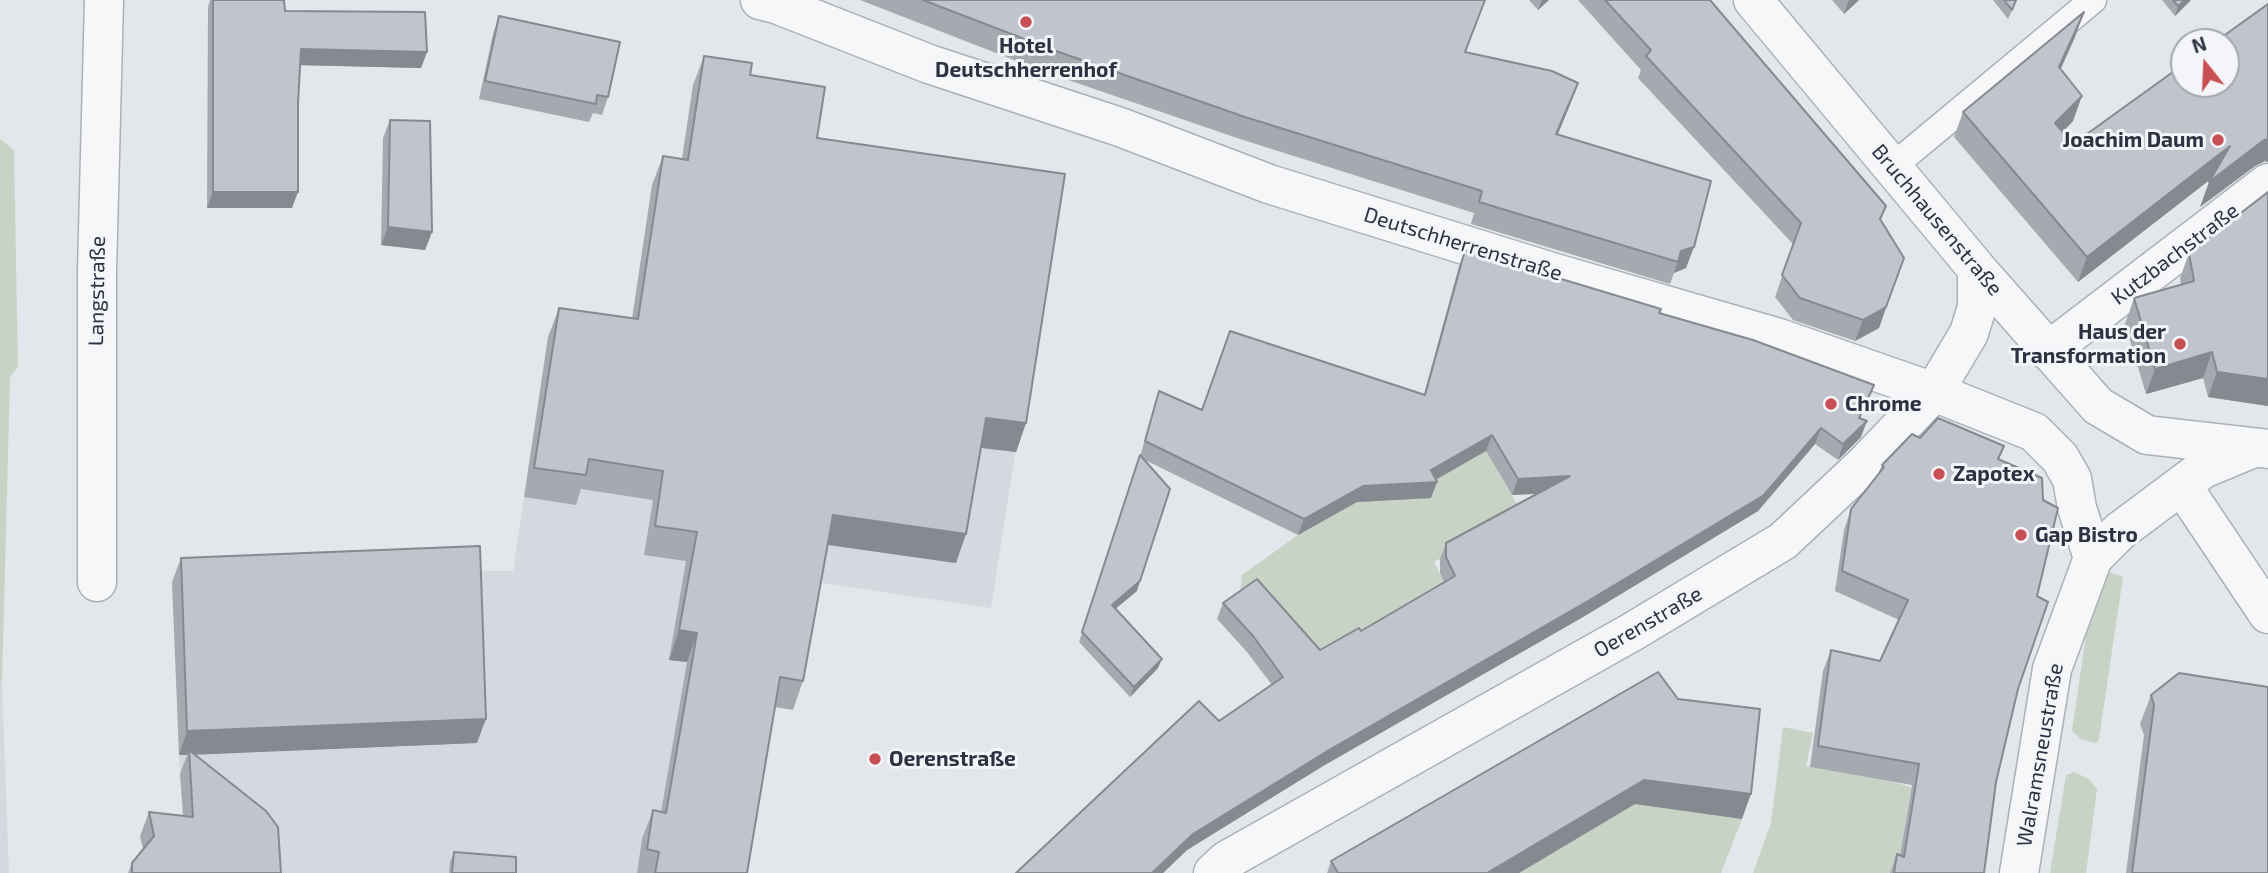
<!DOCTYPE html>
<html>
<head>
<meta charset="utf-8">
<style>
	body { margin:0 }
	#map { position:relative; width:2268px; height:873px; overflow:hidden; background:#e3e6eb; font-family:"Exo 2",sans-serif }
	canvas { display:block }
	.north { position:absolute; left:2170px; top:28px; width:70px; height:70px; box-sizing:border-box; background:#f3f5f8; border:2px solid #a3a7af; border-radius:50%; rotate:342deg; font-size:19px; font-weight:700; line-height:28px; text-align:center; color:#2c3242 }
	.north::after { content:''; display:block; margin:auto; width:24px; height:32px; background:#c85055; clip-path:polygon(50% 0,100% 100%,50% 72%,0 100%) }
</style>
</head>
<body>
<div id="map">
<canvas width="2268" height="873"></canvas>
<div class="north">N</div>
</div>
<script>
const c = document.querySelector('canvas').getContext('2d');
c.lineJoin = 'round';
function fill(path, color) { c.fillStyle = color; c.fill(path, 'evenodd'); }
function stroke(path, color, width, dash) { c.strokeStyle = color; c.lineWidth = width; c.lineCap = dash ? 'butt' : 'round'; c.setLineDash(dash || []); c.stroke(path); }
function write(font, color, halo, rows, align = 'center') {
  c.font = font + ' "Exo 2",sans-serif'; c.lineWidth = 6; c.setLineDash([]); c.textBaseline = 'middle'; c.strokeStyle = halo; c.fillStyle = color; for (const [text, x, y, turn = 0] of rows) {
    c.save(); c.translate(x, y); c.rotate((+turn || 0) * Math.PI / 180); c.textAlign = isNaN(turn) ? turn : align; if (halo) c.strokeText(text, 0, 0); c.fillText(text, 0, 0); c.restore();
  }
}
fill(new Path2D(`
	M693,85L742,92L801,204L1054,203L991,608L816,582L793,710L770,706L741,873H135L183,822L179,755L471,571H513L524,497L627,357L652,185L677,189Z
	M0,390L2,683L9,873H0Z`), '#d6d8e0');
fill(new Path2D(`
	M0,139L14,150L18,367L10,377L2,683L0,681Z
	M1486,451L1545,552L1461,547L1434,562L1449,592L1304,671L1239,604L1242,575L1298,535L1357,502L1425,485Z
	M2110,572L2123,577L2099,739L2096,743L2082,740L2072,731L2087,629Z
	M1783,727L1813,733L1806,766L1890,781L1911,787L1897,873H1753L1771,823Z
	M2074,772L2089,779L2097,789L2086,873H2050L2066,775Z
	M1635,804L1742,819L1721,873H1519Z`), '#c7d4c5');
const service = new Path2D(`
	M1892,167L2093,0`);
const pedestrian = new Path2D(`
	M2189,496L2268,614`);
const minor = new Path2D(`
	M760,0L776,4L929,64L1120,127L1269,184L1555,273L1779,338L1934,392L2034,432L2060,458L2072,479L2077,508L2093,558
	M1753,0L1977,269L2098,406L2147,435L2268,449
	M2048,351L2268,183
	M97,582V271L104,0
	M1213,873L1227,860L1632,632L1783,541L1865,464L1934,392L1969,333L1977,307V269
	M2019,873L2052,669L2093,558L2120,531L2203,469L2251,449`);
stroke(service, '#acb0b8', 29);
stroke(pedestrian, '#acb0b8', 41);
stroke(minor, '#acb0b8', 41);
stroke(service, '#f6f7f9', 26);
stroke(pedestrian, '#f6f7f9', 38);
stroke(minor, '#f6f7f9', 38);
fill(new Path2D(`
	M210,0H284L285,11L427,52L421,68L300,65L292,208H207L208,7Z
	M860,0H1485L1465,52L1578,83L1558,134L1686,268L1674,273L1670,284L1471,224L1474,213L1237,138L1045,72Z
	M1529,0H1549L1538,10Z
	M1578,0H1710L1881,220L1904,258L1879,328L1855,341L1793,320L1775,297L1793,244L1638,78L1641,70Z
	M1832,0H1859L1844,14Z
	M1993,0H2017L2008,19Z
	M2162,0H2191L2175,16Z
	M499,16L608,97L602,115L593,113L589,122L479,99L493,34Z
	M2075,37L2060,69L2073,121L2063,132L2073,144L2265,161L2255,166L2200,207L2211,179L2078,282L1954,137L1963,112Z
	M704,56L750,75L817,138L1026,423L1016,452L981,448L956,563L828,545L803,681L793,710L775,707L747,873H637L642,839L653,810L661,812L687,662L669,660L686,561L644,555L653,500L581,489L576,505L524,497L548,337L559,308L632,319L652,185L663,156L682,159L693,85Z
	M390,120L432,232L425,250L381,245L383,138Z
	M2268,192V406L2208,397L2203,378L2146,394L2125,324L2134,298L2181,285L2180,278L2189,253Z
	M1465,250L1659,313L1874,385L1860,418L1861,437L1838,460L1815,444L1758,511L1583,617L1323,766L1187,850L1163,873H1016L1219,721L1272,685L1247,652L1217,619L1223,603L1320,650L1361,631L1444,582L1440,573V559L1446,543L1538,494L1512,495L1486,451L1435,480L1431,498L1357,502L1298,535L1145,460L1137,591L1115,609L1158,668L1130,697L1079,642L1140,457L1154,407L1159,391L1202,410L1424,394L1459,266Z
	M1920,438L1999,459L2037,596L2018,689L1996,782L1984,873H1890L1897,854L1900,855L1912,785L1810,767L1823,671L1831,650L1880,661L1899,620L1835,591L1844,530L1851,509L1878,474L1882,465Z
	M181,558L477,743L194,754L281,873H128L132,863L143,849L140,836L149,812L183,815L180,774L187,755H179L172,582Z
	M1658,672L1742,819L1635,804L1519,873H1327L1331,861Z
	M2151,695L2268,873H2126L2144,735L2140,724Z
	M454,852L516,873H449L450,862Z`), '#a6a9b0');
fill(new Path2D(`
	M1542,0H1549L1538,10Z
	M1849,0H1859L1844,14Z
	M2185,0H2191L2175,16L2178,6Z
	M2084,12L2075,37L2050,93L2059,67Z
	M301,49L427,52L421,68L295,65Z
	M1578,83L1570,105L1549,155L1556,134Z
	M2082,96L2073,121L2046,148L2055,123Z
	M2268,139V162L2265,161L2255,166L2200,207L2209,182L2264,140Z
	M2230,146L2221,171L2078,282L2087,257Z
	M213,192H298L292,208H207Z
	M388,227L432,232L425,250L381,245Z
	M1694,247L1686,268L1674,273L1681,251Z
	M1886,307L1879,328L1855,341L1863,320Z
	M2212,352L2203,378L2146,394L2155,369Z
	M2217,372L2268,379V406L2208,397Z
	M986,418L1026,423L1016,452L975,447Z
	M1867,421L1861,437L1838,460L1843,444Z
	M1821,428L1815,444L1758,511L1583,617L1323,766L1187,850L1163,873H1152L1193,834Z
	M1492,435L1486,451L1430,483L1437,482L1431,498L1357,502L1298,535L1304,519L1363,486L1431,470Z
	M1570,476L1564,492L1512,495L1518,479Z
	M833,515L966,534L956,563L822,544Z
	M1140,581L1137,591L1108,615L1112,605Z
	M679,630L697,633L687,662L669,660Z
	M1162,659L1158,668L1130,697L1134,687Z
	M486,719L477,743L189,755V750L187,755H179L187,731Z
	M1644,780L1751,794L1742,819L1635,804L1519,873H1487Z`), '#878990');
const building = new Path2D(`
	M213,0H284L285,11L425,12L427,52L301,49L298,104V192H213Z
	M923,0H1485L1465,52L1552,71L1578,83L1556,134L1711,181L1694,247L1681,251L1678,262L1479,202L1482,191L1245,117L1053,50Z
	M1605,0H1710L1886,206L1880,219L1904,258L1886,307L1863,320L1800,298L1782,275L1801,223L1646,56L1651,50Z
	M2004,0H2016L2012,10Z
	M2173,0H2185L2178,6Z
	M2268,4V139L2264,140L2209,182L2230,146L2087,257L1963,112L2084,12L2059,67L2082,96L2055,123L2073,144L2184,64V84H2226V42H2215Z
	M499,16L620,42L608,97L597,95L596,104L485,81Z
	M704,56L752,63L750,75L825,87L817,138L1065,174L1026,423L986,418L966,534L833,515L803,681L780,677L747,873H655L659,852L647,849L653,810L666,813L697,633L679,630L697,532L655,526L663,471L589,459L586,475L534,468L559,308L638,319L663,156L688,160Z
	M390,120L430,121L432,232L388,227Z
	M2268,192V379L2217,372L2212,352L2155,369L2134,298L2194,281L2189,253Z
	M1465,250L1661,309L1659,313L1753,340L1874,385L1859,418L1867,421L1843,444L1821,428L1764,495L1588,601L1329,750L1193,834L1152,873H1016L1199,701L1219,721L1283,677L1253,636L1223,603L1257,579L1320,650L1359,628L1361,631L1455,576L1446,557V543L1570,476L1518,479L1492,435L1431,470L1437,482L1363,486L1304,519L1145,441L1159,391L1202,410L1230,331L1425,395Z
	M1938,418L2004,446L1998,459L2042,478L2043,500L2058,508L2037,596L2048,602L2018,689L1996,782L1984,873H1894L1897,854L1904,857L1919,764L1818,746L1831,650L1880,661L1908,600L1842,571L1851,509L1884,467L1882,465L1912,434L1920,438Z
	M1140,455L1170,489L1140,581L1112,605L1162,659L1134,687L1082,632Z
	M480,546L486,719L187,731L181,558Z
	M1658,672L1678,699L1760,709L1751,794L1644,780L1487,873H1338L1331,861Z
	M2179,673L2268,687V873H2132L2154,705L2151,695Z
	M189,750L266,811L278,827L281,873H132V863L154,836L149,812L193,817Z
	M454,852L516,857V873H452Z`);
fill(building, '#c1c4cd');
stroke(building, '#878990', 2);
for (const [x, y, r, color] of [
	[1026,22,7,"#c85055"],
	[2218,140,7,"#c85055"],
	[2180,344,7,"#c85055"],
	[1831,404,7,"#c85055"],
	[1939,474,7,"#c85055"],
	[2021,535,7,"#c85055"],
	[875,759,7,"#c85055"]
]) { const dot = new Path2D(); dot.arc(x, y, r, 0, 2 * Math.PI); c.fillStyle = color; c.fill(dot); stroke(dot, '#f3f5f8', 2.5); }
write('bold 21px', '#2c3242', '#f3f5f8', [
	["Hotel",1026,46,"center"],
	["Deutschherrenhof",1026,70,"center"],
	["Joachim Daum",2204,140,"right"],
	["Haus der",2166,332,"right"],
	["Transformation",2166,356,"right"],
	["Chrome",1845,404],
	["Zapotex",1953,474],
	["Gap Bistro",2035,535],
	["Oerenstraße",889,759]
], 'left');
write('21px', '#2c3242', '#f3f5f8', [
	["Bruchhausenstraße",1937,220,50],
	["Deutschherrenstraße",1463,244,17],
	["Kutzbachstraße",2175,254,-37],
	["Langstraße",97,291,-89],
	["Oerenstraße",1648,622,-30],
	["Walramsneustraße",2040,755,-80]
]);
</script>
</body>
</html>
